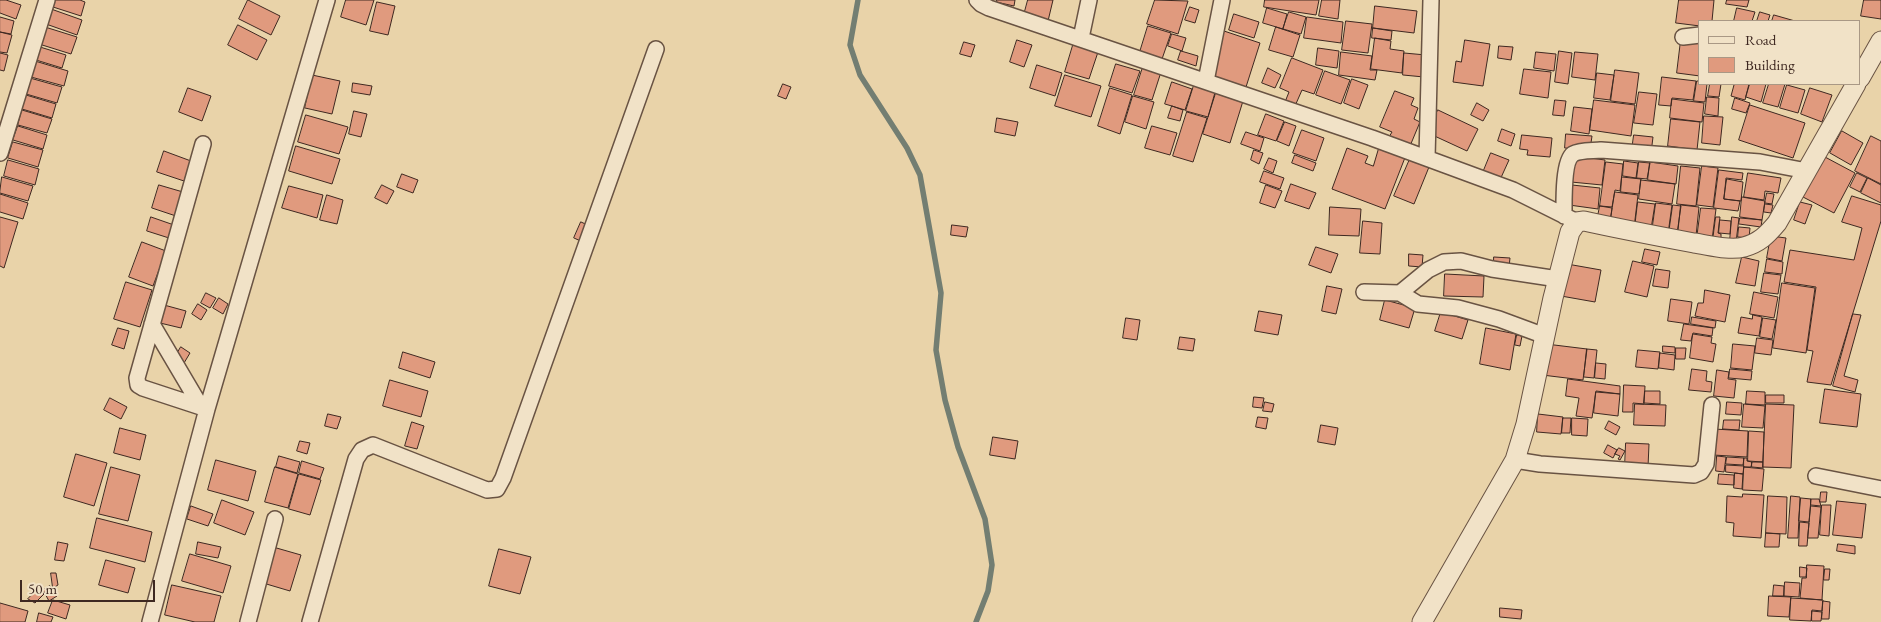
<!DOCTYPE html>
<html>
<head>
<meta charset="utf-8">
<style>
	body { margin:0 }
	#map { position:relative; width:1881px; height:622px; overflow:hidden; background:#e9d3a9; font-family:"EB Garamond",serif }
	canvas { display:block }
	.legend { position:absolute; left:1698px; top:20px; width:162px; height:65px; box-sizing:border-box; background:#f1e2c7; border:1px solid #a99885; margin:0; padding:6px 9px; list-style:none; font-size:15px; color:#3e2821 }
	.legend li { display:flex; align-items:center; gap:10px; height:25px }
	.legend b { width:25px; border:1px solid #a99885 }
	.scale { position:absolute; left:20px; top:580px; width:135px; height:22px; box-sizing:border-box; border:2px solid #3e2821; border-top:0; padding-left:6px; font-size:15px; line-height:18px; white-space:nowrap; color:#3e2821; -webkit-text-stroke:4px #f1e2c7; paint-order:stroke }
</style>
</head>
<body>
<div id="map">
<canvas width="1881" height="622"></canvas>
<ul class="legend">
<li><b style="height:6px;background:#f1e2c7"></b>Road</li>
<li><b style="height:14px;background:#e09a7e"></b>Building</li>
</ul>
<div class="scale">50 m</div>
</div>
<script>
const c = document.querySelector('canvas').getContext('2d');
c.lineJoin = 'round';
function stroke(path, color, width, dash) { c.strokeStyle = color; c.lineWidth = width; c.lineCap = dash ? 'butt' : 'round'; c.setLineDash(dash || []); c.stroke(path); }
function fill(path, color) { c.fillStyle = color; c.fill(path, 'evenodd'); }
stroke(new Path2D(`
	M858,0L850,45L860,75L907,148L920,175L941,293L936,350L945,400L958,447L985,519L992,565L988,591L976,622`), '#737e72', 5.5);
const building = new Path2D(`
	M0,0H6L21,5L16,19L0,13Z
	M52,0H80L85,2L81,16L50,6Z
	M248,0L280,16L271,35L239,19Z
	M346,0H374L366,25L341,17Z
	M997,0H1015L1014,6L996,2Z
	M1028,0H1053L1048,21L1024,15Z
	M1155,0L1188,1L1178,34L1147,24Z
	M1265,0H1319L1316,15L1264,7Z
	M1322,0H1340L1338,19L1319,16Z
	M1679,0H1714L1712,21H1700V26L1676,23Z
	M1727,0H1749L1747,7L1726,4Z
	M1864,0H1881V19L1861,16Z
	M377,2L395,6L388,35L370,31Z
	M1375,6L1417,11L1414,33L1373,28Z
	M1190,7L1199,10L1195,23L1185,20Z
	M1267,8L1287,14L1283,29L1263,23Z
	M1737,8L1755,12L1752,21H1734Z
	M51,9L82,20L77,35L46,24Z
	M1289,12L1306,17L1301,34L1283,29Z
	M1760,12L1770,15L1768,21H1757Z
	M1234,14L1259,22L1254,38L1229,30Z
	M1774,15L1795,21H1772Z
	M0,17L14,21L11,34L0,32Z
	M1307,17L1343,22L1341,43L1304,38Z
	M1346,21L1372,24L1368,53L1342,50Z
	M238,25L267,40L257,60L228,45Z
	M1148,26L1171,33L1162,59L1140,52Z
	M45,27L77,37L71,54L39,44Z
	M1276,27L1300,35L1293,57L1269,50Z
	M1373,28L1392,31L1391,40L1372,38Z
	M1224,31L1260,43L1246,87L1210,75Z
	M0,32L12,35L7,53L0,52Z
	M1172,34L1186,38L1182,51L1168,46Z
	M1375,38L1391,41L1390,49L1404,51L1402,73L1371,69Z
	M1017,40L1032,45L1024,67L1010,62Z
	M1465,40L1490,44L1483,86L1453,82L1456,61L1461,62Z
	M1681,40L1700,43V76L1677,73Z
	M964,42L975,45L971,57L960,54Z
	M1074,42L1099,49L1089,79L1065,72Z
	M1499,46L1513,47L1511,60L1498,58Z
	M40,47L66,55L62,68L36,60Z
	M1318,48L1339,51L1337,68L1316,65Z
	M1181,51L1198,56L1196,66L1178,60Z
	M1559,51L1572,53L1568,84L1555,82Z
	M1341,52L1372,56L1370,70H1377L1375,80L1339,75Z
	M1536,52L1556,54L1554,71L1534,68Z
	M1575,52L1598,54L1595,80L1572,77Z
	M0,53L8,55L4,71L0,70Z
	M1404,53L1426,55L1424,77L1403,75Z
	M1292,58L1323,70L1314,94L1302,90L1295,106L1285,102L1289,92L1280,88Z
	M35,61L68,71L64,86L31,77Z
	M1116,64L1140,71L1132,93L1109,86Z
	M1037,65L1062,73L1055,96L1030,88Z
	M1143,67L1161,72L1152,100L1134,95Z
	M1268,68L1281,75L1275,88L1262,83Z
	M1524,69L1551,72L1548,98L1520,94Z
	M1615,70L1639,73L1635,104L1611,101Z
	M1325,71L1350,80L1341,104L1316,95Z
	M1597,73L1614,75L1610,100L1594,98Z
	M312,75L340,81L332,114L305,108Z
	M1065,75L1101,86L1091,117L1055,106Z
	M1662,77L1696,81L1693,100L1672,98L1671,106L1659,105Z
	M30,78L62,87L57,103L26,94Z
	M1352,79L1368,85L1359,109L1344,103Z
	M1697,81H1700V84H1707L1705,102L1694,101Z
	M1172,82L1192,89L1185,110L1165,104Z
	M1195,82L1216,89L1208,117L1186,111Z
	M353,83L372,86L370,95L352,92Z
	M783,84L791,87L786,99L778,96Z
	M1710,84H1721L1719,97L1708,96Z
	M1729,84H1749L1745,100L1731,96L1734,85Z
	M1750,84H1766L1761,102L1746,97Z
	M1769,84H1785L1778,107L1763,103Z
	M1787,85L1805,90L1798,113L1780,108Z
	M188,88L211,96L202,121L179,112Z
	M1110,88L1132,95L1120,134L1098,126Z
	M1810,88L1832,95L1822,122L1801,114Z
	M1395,91L1414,98L1411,105L1418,108L1414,119L1420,122L1410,146L1389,137L1392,132L1380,127Z
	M1639,92L1657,94L1653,125L1634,123Z
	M1216,93L1243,101L1230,143L1203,134Z
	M26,95L56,104L52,118L22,109Z
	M1133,96L1154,102L1146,129L1125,122Z
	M1707,97L1719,98L1718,116L1705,114Z
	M1735,98L1750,103L1746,113L1732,109Z
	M1672,99L1704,103L1702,122L1670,118Z
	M1555,100L1566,101L1564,116L1553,115Z
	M1594,100L1635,105L1631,136L1590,130Z
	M1477,103L1489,110L1483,121L1471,115Z
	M1750,105L1805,123L1793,158L1739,140Z
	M1172,106L1183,110L1180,121L1168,118Z
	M1574,107L1592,109L1589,134L1571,131Z
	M22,110L52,119L47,133L18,125Z
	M1438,110L1478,129L1467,151L1428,133Z
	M354,111L367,114L361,137L349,134Z
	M1187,112L1207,118L1193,162L1173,156Z
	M1266,114L1284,121L1276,141L1258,135Z
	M306,115L348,127L339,154L298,142Z
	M1704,116L1723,117L1720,145L1702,143Z
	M997,118L1018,122L1015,136L995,132Z
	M1671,119L1700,122L1697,150L1668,146Z
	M1285,122L1296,126L1289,146L1277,141Z
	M18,126L47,135L43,149L13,140Z
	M1152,126L1177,133L1170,155L1145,148Z
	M1502,129L1515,134L1511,146L1498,141Z
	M1302,130L1324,138L1316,161L1293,153Z
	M1842,131L1863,143L1851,165L1830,153Z
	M1246,132L1264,138L1260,151L1241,144Z
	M1566,134L1592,136L1590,150L1565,148Z
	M1522,135L1552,138L1550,157L1527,155L1528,150L1520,149Z
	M1634,135L1653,137L1651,153L1632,150Z
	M1871,136L1881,141V184L1855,171Z
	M13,142L43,150L38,167L8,158Z
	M1380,145L1406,155L1385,209L1332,189L1347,148L1368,156L1365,163L1373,166Z
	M296,146L340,159L332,184L289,171Z
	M1254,150L1263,153L1259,164L1251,160Z
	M164,151L191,161L184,181L157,172Z
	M1491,153L1509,160L1499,182L1482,175Z
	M1295,155L1316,163L1313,171L1292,163Z
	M1575,156L1605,160L1602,185L1571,182Z
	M1825,157L1855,173L1834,213L1803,197Z
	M1269,158L1277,161L1273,173L1264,169Z
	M1410,159L1429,167L1414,204L1394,196Z
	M8,160L39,169L35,185L4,176Z
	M1624,161L1638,163L1636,178L1623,176Z
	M1606,162L1623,164L1620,191L1615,190L1612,207L1600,206Z
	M1639,162L1650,163L1647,179L1637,178Z
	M1650,162L1678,166L1676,184L1648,180Z
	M1681,166L1700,168L1696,206L1677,204Z
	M1702,166L1718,168L1713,207L1697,205Z
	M1719,170L1743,173L1742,180L1726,178L1724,199L1740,201L1738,211L1714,208Z
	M1264,171L1284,178L1280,189L1260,182Z
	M1748,173L1781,178L1778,193L1765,191L1764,200L1744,197Z
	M1857,173L1867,178L1860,192L1850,187Z
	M402,174L418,180L413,193L397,187Z
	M2,177L33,186L28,201L0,193Z
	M1622,177L1641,179L1639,194L1621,192Z
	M1868,178L1881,185V203L1861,193Z
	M1727,179L1743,182L1741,201L1724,199Z
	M1641,180L1675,184L1672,204L1639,199Z
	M1291,184L1316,193L1309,209L1285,201Z
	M159,185L183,192L176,216L152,208Z
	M382,185L394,191L387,204L375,198Z
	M1266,185L1282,191L1275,208L1260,203Z
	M1572,185L1600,188L1598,209L1569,205Z
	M289,186L323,195L317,218L282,208Z
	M1615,192L1638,195L1634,228L1610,225Z
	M1767,193L1774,194L1772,204L1765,203Z
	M0,194L28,203L23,219L0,212Z
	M327,195L343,200L337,224L320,220Z
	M1852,196L1881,205V221L1831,385L1807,382L1813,351L1807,350L1816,287L1784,282L1790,250L1854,260L1862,228L1842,222Z
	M1742,197L1765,201L1762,220L1740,217Z
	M1638,202L1655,204L1651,229L1635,227Z
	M1800,202L1812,205L1805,224L1794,220Z
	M1656,203L1672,205L1668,234L1652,232Z
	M1765,204L1773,205L1771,213L1764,212Z
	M1673,205L1681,206L1677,234L1669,233Z
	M1681,205L1699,207L1696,236L1678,234Z
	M1600,206L1612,208L1610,222L1597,221Z
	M1330,207L1361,209L1359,236L1329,235Z
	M1701,208L1716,209L1712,240L1697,238Z
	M0,217L18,222L4,268L0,266Z
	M151,217L174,225L169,238L147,231Z
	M1716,217H1720L1718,233L1721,234V241L1713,240Z
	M1732,217L1739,218L1736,242L1730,241Z
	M1740,218L1762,220L1761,227L1739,224Z
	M1720,220L1731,221L1730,234L1719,233Z
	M1363,221L1382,223L1380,254L1360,253Z
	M581,222L592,227L585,243L574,238Z
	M952,225L968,227L966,237L951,235Z
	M1739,227L1750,228L1749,238L1738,237Z
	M1771,236L1786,238L1782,261L1767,258Z
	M142,242L166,251L153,286L129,277Z
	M1316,247L1338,254L1331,273L1309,265Z
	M1645,249L1660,252L1657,265L1642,262Z
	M1409,254L1423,255L1422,267L1409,266Z
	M1494,257L1510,258L1509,267H1494Z
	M1742,257L1759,261L1755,286L1736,283Z
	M1767,259L1783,262L1782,274L1765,272Z
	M1633,261L1654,266L1647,297L1625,292Z
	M1567,264L1601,270L1595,302L1561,296Z
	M1656,269L1670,271L1668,288L1653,286Z
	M1764,273L1781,275L1778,294L1761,292Z
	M1445,274L1484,276L1483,297L1444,296Z
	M126,282L152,290L140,327L114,319Z
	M1782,283L1815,288L1806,353L1773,348Z
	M1327,286L1342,289L1336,314L1322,311Z
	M1705,290L1730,295L1725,322L1695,316L1698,303H1703Z
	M1754,292L1778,297L1774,318L1750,314Z
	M206,293L216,298L210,308L201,303Z
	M219,298L228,304L223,314L213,308Z
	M1671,299L1692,302L1689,324L1668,321Z
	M1385,300L1415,308L1409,328L1380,320Z
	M198,304L207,310L201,320L192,314Z
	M164,305L186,311L181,328L160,323Z
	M1259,311L1282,315L1278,335L1255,331Z
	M1441,312L1468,320L1462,339L1435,331Z
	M1853,314L1861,315L1844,376L1858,380L1855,392L1833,386Z
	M1753,315L1762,317L1759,336L1738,333L1741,317L1752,319Z
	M1692,317L1716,321L1715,328L1691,324Z
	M1126,318L1140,320L1137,340L1123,338Z
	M1763,318L1776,320L1772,339L1760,337Z
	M1684,324L1713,328L1712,336L1693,333L1691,341L1681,340Z
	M118,328L129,331L124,349L112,345Z
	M1486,328L1516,334L1510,370L1480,364Z
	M1693,334L1712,337L1711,343L1716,344L1713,362L1690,358Z
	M1517,335L1522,336L1520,346L1515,345Z
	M1180,337L1195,339L1193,351L1178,349Z
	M1757,338L1773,340L1771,355L1755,353Z
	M1546,344L1587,349L1583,380L1542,375Z
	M1733,344L1755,346L1752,370L1731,368Z
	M1663,346L1675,347V353L1663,352Z
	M181,347L190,353L184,363L175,357Z
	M1676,348H1686L1685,359H1676Z
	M1587,349L1597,350L1594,378L1584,377Z
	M1638,350L1660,352L1658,369L1636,367Z
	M403,352L435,362L430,378L399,368Z
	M1660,353L1675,355L1674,370L1659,368Z
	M1596,363L1606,364L1605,379L1595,378Z
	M1692,369L1707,371L1706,381L1712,382L1711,392L1689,390Z
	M1730,369L1752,371L1751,380L1729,378Z
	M1717,370L1729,372L1728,379L1736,380L1734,398L1714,396Z
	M1568,379L1620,386V394L1596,391L1592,418L1576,416L1579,398L1566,396Z
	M390,380L428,391L421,417L383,406Z
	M1624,385L1645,386L1644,404L1633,403V412H1623Z
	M1825,389L1861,394L1857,427L1820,423Z
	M1645,391H1660V404L1644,403Z
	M1747,391L1765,392V405L1746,404Z
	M1596,392L1620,394L1618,416L1594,413Z
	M1766,395H1784V403H1766Z
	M1254,397L1264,398L1262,408L1253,407Z
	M110,398L127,407L121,419L104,410Z
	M1265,402L1274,404L1272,412L1263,411Z
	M1727,402L1742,403L1741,415L1726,414Z
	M1635,404L1666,405L1665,426L1634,425Z
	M1744,404L1765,406L1763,428L1742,427Z
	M1766,404L1794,405L1791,468L1763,467Z
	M328,414L341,417L337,429L325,426Z
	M1538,414L1563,417L1561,434L1537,432Z
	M1258,417L1268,418L1266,429L1256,427Z
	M1563,418H1571L1570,433H1562Z
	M1572,418L1588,419L1587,436L1572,435Z
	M1724,420H1740L1739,430L1723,429Z
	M1609,421L1620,427L1616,435L1605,429Z
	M412,422L424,426L417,449L405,446Z
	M1321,425L1338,428L1335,445L1318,442Z
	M120,428L146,435L140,460L114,453Z
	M1714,429L1748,431L1747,457L1713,455Z
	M1749,431L1764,432L1763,462L1748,461Z
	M993,437L1018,441L1015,459L990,455Z
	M300,441L310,443L307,454L297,451Z
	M1626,443L1649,444L1648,467L1625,466Z
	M1608,445L1617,450L1613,458L1604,453Z
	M1619,448L1625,451L1620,460L1618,459L1620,456L1615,454Z
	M76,454L107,463L94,506L64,497Z
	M279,456L300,462L297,473L276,467Z
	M1717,456L1726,457L1724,472L1716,471Z
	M1727,457L1744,458L1743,465L1726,464Z
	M1744,458H1747V461L1752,462L1751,467H1744Z
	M216,460L256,471L248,501L208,490Z
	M302,461L324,468L320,479L299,473Z
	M1752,462H1763V468L1752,467Z
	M1726,465L1744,466L1743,474L1726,472Z
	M111,467L140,475L128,521L99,514Z
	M275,467L298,474L288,508L265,502Z
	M1744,467L1764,469L1762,491L1743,490Z
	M1735,473L1743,474L1742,489L1734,488Z
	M299,474L321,480L310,515L289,509Z
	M1719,474L1734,475V485L1718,484Z
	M1821,492H1827L1826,502H1820Z
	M1743,494L1764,495L1761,538L1733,536L1734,523L1726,522L1727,496L1742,497Z
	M1768,496L1787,497L1786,534L1766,533Z
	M1791,496L1800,497L1798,538H1788Z
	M1801,498L1811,499L1809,522L1799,521Z
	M1811,499H1819L1821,506L1811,505Z
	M222,500L254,512L245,535L214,523Z
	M1837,501L1866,504L1862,538L1833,535Z
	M1822,505H1831L1829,536L1820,535Z
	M191,506L213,514L208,526L187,519Z
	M1811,506L1821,507L1818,538H1808Z
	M97,518L152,532L145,562L90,548Z
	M1800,522L1809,523L1807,546H1799Z
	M1766,533L1780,534L1779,547H1765Z
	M58,542L68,544L64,561L55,560Z
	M198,542L221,547L218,558L196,554Z
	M1838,544L1855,546V554L1837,551Z
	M273,547L301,555L290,591L263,583Z
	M499,549L531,557L520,594L489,586Z
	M190,554L231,566L223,593L182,581Z
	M106,560L135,568L128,593L99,585Z
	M1807,565L1824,566L1822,600L1800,598L1802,578H1806Z
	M1800,567L1807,568L1806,577H1800Z
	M1825,569H1830L1829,580H1824Z
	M51,573H56L58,585L53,588Z
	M1785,582L1800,583L1799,597L1784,596Z
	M172,585L221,596L214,622H195L165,615Z
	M1774,585L1784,586V596H1773Z
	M50,586L57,596L49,601L43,590Z
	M39,588L44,594L35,603L28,599Z
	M1769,596L1791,597L1789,617L1768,616Z
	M1791,598L1823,600L1822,611L1812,610L1811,621L1790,620Z
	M53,600L70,605L66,619L48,613Z
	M1823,601L1830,602L1829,619H1822Z
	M0,603L28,611L25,622H0Z
	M1500,608L1522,610L1521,619L1500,617Z
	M1812,611L1822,612L1821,621H1812Z
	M39,613L53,617L51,622H37Z`);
fill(building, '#e09a7e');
stroke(building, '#3e2821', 1);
const minor = new Path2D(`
	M977,0L981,4L989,8L1372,138L1513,190L1577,222
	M1683,37L1700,35
	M1081,38L1089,0
	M1206,81L1222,0
	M203,144L137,378L138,385L143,388L207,409
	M0,153L47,0
	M1427,158L1431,0
	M1564,216C1564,203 1563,161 1573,154C1580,150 1593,151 1601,150L1760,162L1807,171
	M1364,292L1400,293L1418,304L1458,308L1499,319L1545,336
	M1400,293L1428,270L1444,262L1461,261L1492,269L1558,279
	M152,324L201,407
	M1515,460L1540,464L1694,475L1701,472L1706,464L1712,405
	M1816,476L1881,489
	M150,622L207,409L327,0
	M248,622L275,519
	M310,622L356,459L362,450L373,445L487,490L497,489L503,478L656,49`);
const tertiary = new Path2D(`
	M1860,78L1881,41
	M1422,622L1515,460L1526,424L1553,298L1570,232L1577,222L1584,221C1620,229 1657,236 1694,243C1709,245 1729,251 1744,247C1759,243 1767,235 1777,223L1856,84`);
stroke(minor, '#695343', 18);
stroke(tertiary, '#695343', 21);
stroke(minor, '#f1e2c7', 15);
stroke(tertiary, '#f1e2c7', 19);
</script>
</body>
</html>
